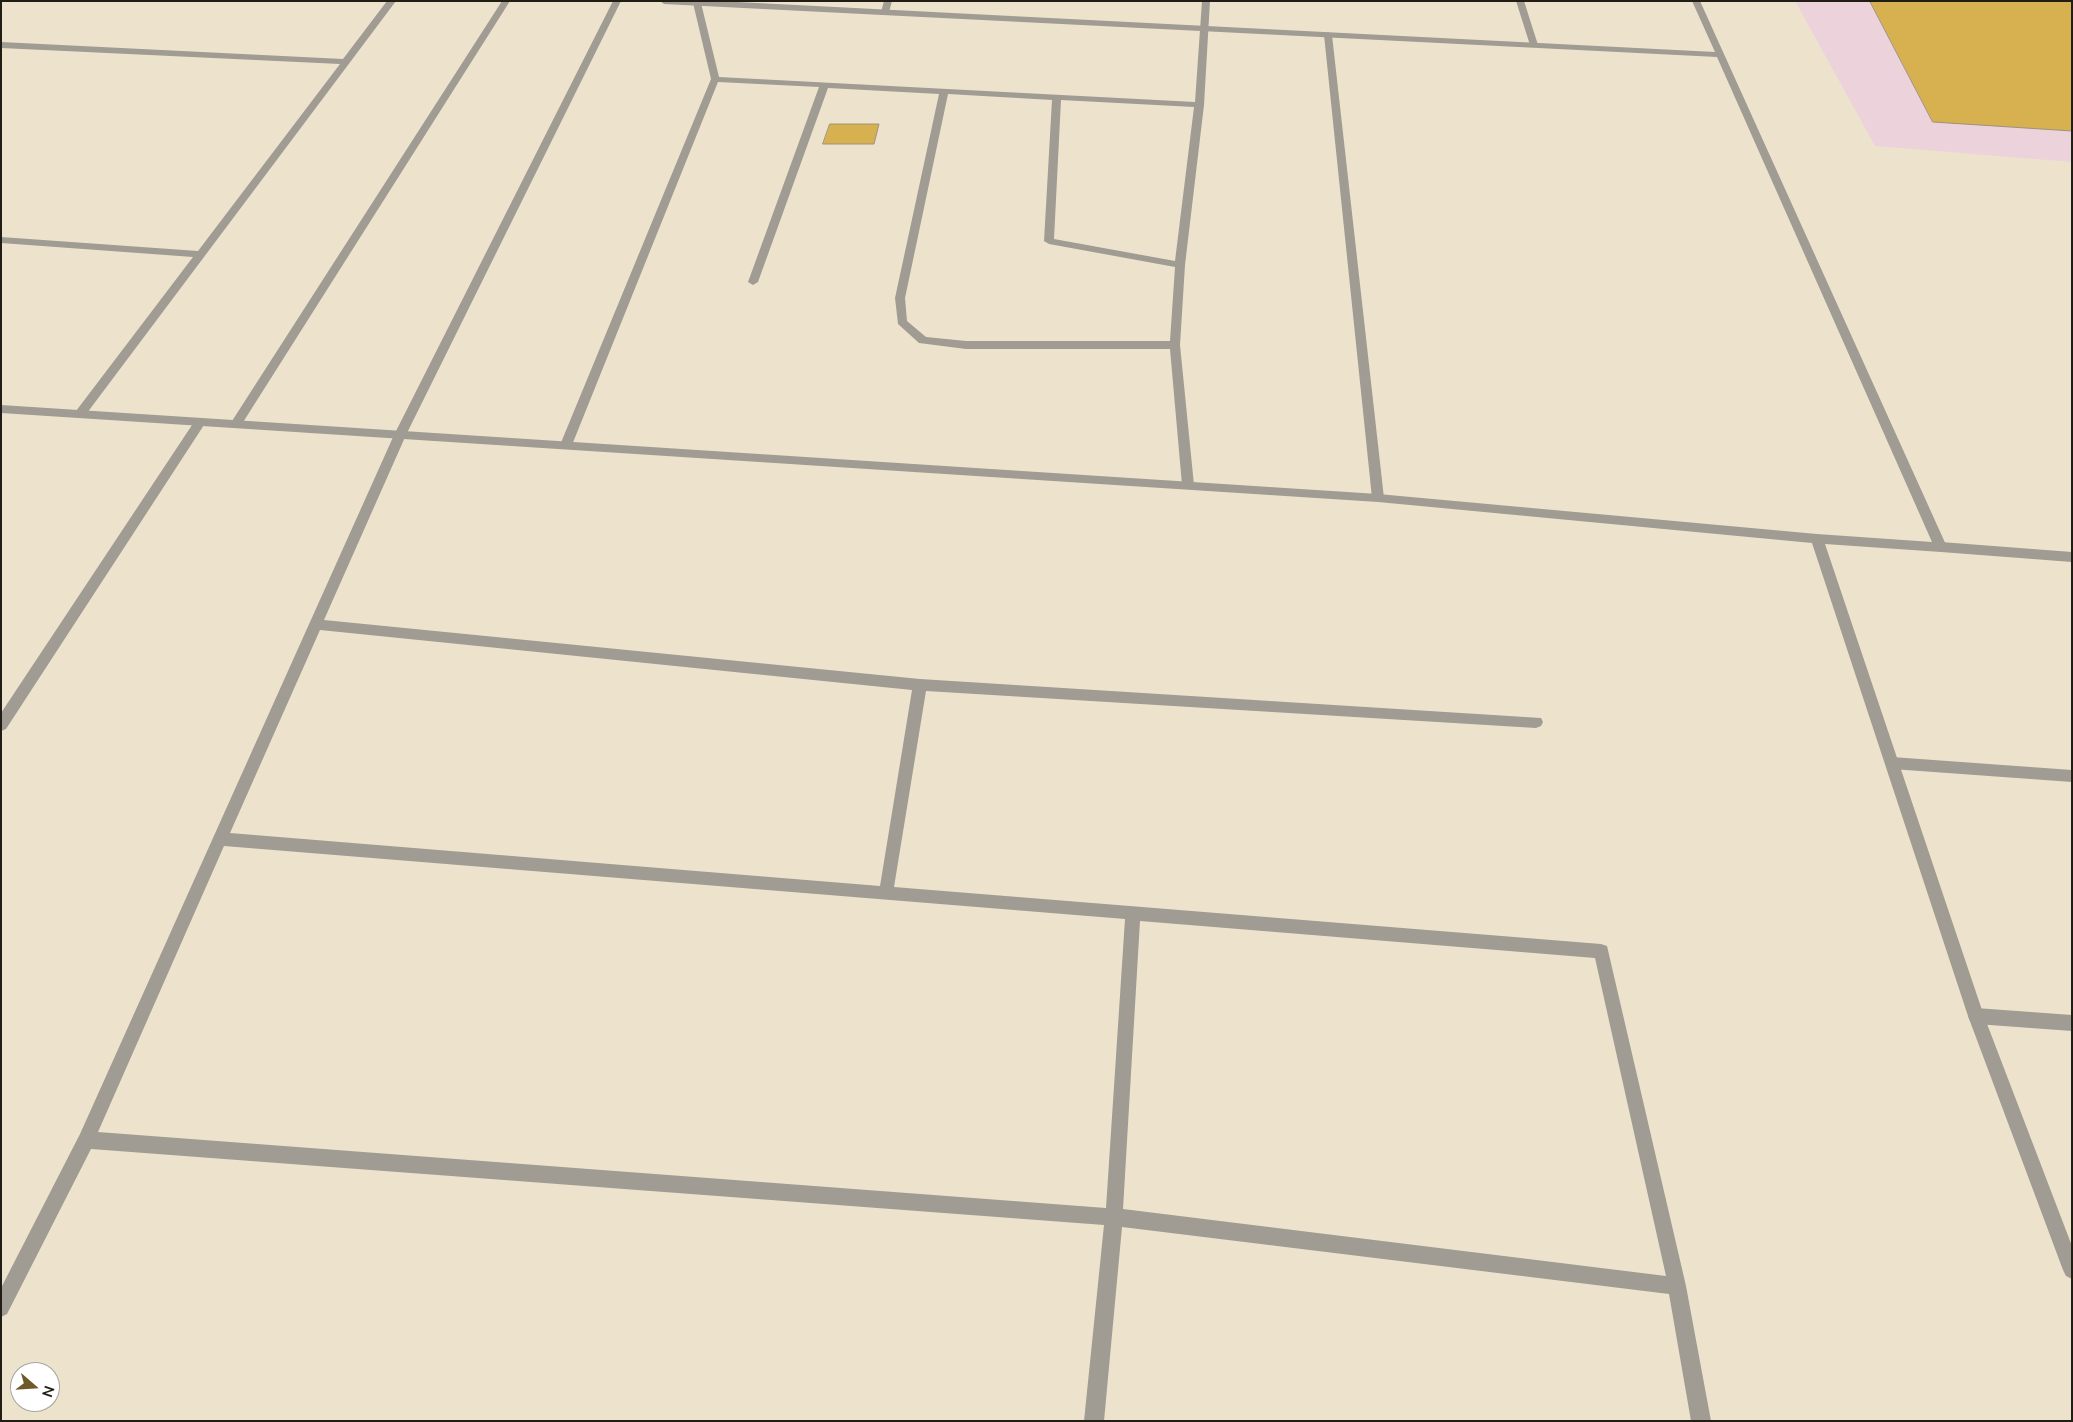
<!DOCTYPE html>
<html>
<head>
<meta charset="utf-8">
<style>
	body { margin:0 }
	#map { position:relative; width:2073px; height:1422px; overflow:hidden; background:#ede3cd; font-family:Lato,sans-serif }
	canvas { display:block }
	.frame { position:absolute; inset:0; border:2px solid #211d15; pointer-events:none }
	.north { position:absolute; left:10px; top:1362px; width:50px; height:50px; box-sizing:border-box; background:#fff; border:1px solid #a6a5a1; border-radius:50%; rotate:109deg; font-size:14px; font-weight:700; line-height:20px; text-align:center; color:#211d15 }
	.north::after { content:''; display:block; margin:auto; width:18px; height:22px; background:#6f5929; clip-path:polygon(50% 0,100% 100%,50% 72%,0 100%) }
</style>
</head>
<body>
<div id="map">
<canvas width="2073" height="1422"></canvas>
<div class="frame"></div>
<div class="north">N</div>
</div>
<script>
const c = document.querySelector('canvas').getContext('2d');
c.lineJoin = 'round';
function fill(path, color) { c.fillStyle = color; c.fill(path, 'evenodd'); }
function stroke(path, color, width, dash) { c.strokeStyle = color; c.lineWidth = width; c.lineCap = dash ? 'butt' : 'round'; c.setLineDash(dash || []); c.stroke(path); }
fill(new Path2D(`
	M1795,1H2072V162L1875,146Z`), '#ecd2da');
const building = new Path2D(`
	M1870,1H2072V131L1933,122Z
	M830,124H879L874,144H823Z`);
fill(building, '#d7b04f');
stroke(building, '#9c937e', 1);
fill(new Path2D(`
	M387,1H396L84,417H76L74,414L76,411L193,257L1,243V237L198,251L340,64L1,48V42L343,59Z
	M502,1H510L240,427H232L230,424L232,421Z
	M613,1H621L406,435L324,620L920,679L1541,718L1543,722L1541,726L1536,728L926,691L894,887L1601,944L1607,946L1686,1286L1711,1421H1691L1669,1294L1122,1227L1104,1421H1084L1104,1225L91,1149L7,1314L1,1317V1288L80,1134L394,435ZM320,630L912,690L880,886L230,833ZM224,846L1125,919L1106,1208L98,1132ZM1140,921L1595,958L1666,1276L1123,1209Z
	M694,1L701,3L719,77L1195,102L1202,1H1210L1204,105L1185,265L1180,345L1194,485L1192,488L1188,489L1182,485L1170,349H966L919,343L898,324L895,298L939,94L828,88L758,282L753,285L748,282L819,87L718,82L572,445L570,448H562L560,445L711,79L693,3ZM948,94L1052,100L1044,241L1049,244L1175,267L1170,341H966L926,337L907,321L905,298ZM1061,100L1194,107L1175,261L1054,239Z
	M884,1H892L889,12L885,15L881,12Z
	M1516,1H1524L1538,45L1537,47L1530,45Z
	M1328,32L1332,35L1384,498L1378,502L1372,498L1324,35Z
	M200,418L206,422L204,425L6,729L1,731V713L196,419Z
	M1941,542L2072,552V562L1941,552L1937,550L1935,547L1937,544Z
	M1892,757L2072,770V782L1892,769L1887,767L1885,763L1887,759Z
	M1976,1008L2072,1015V1031L1976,1024L1970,1021L1968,1016L1970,1011Z`), '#a09c93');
fill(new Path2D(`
	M660,1H718L1715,52L1692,1H1700L1947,547L1945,550L1941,552L1825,544L1984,1016L2072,1246V1279L2066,1276L2063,1270L1968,1016L1812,543L1378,502L1,413V405L1378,494L1817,534L1932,542L1717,57L664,4Z`), '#a09c93');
</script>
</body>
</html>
